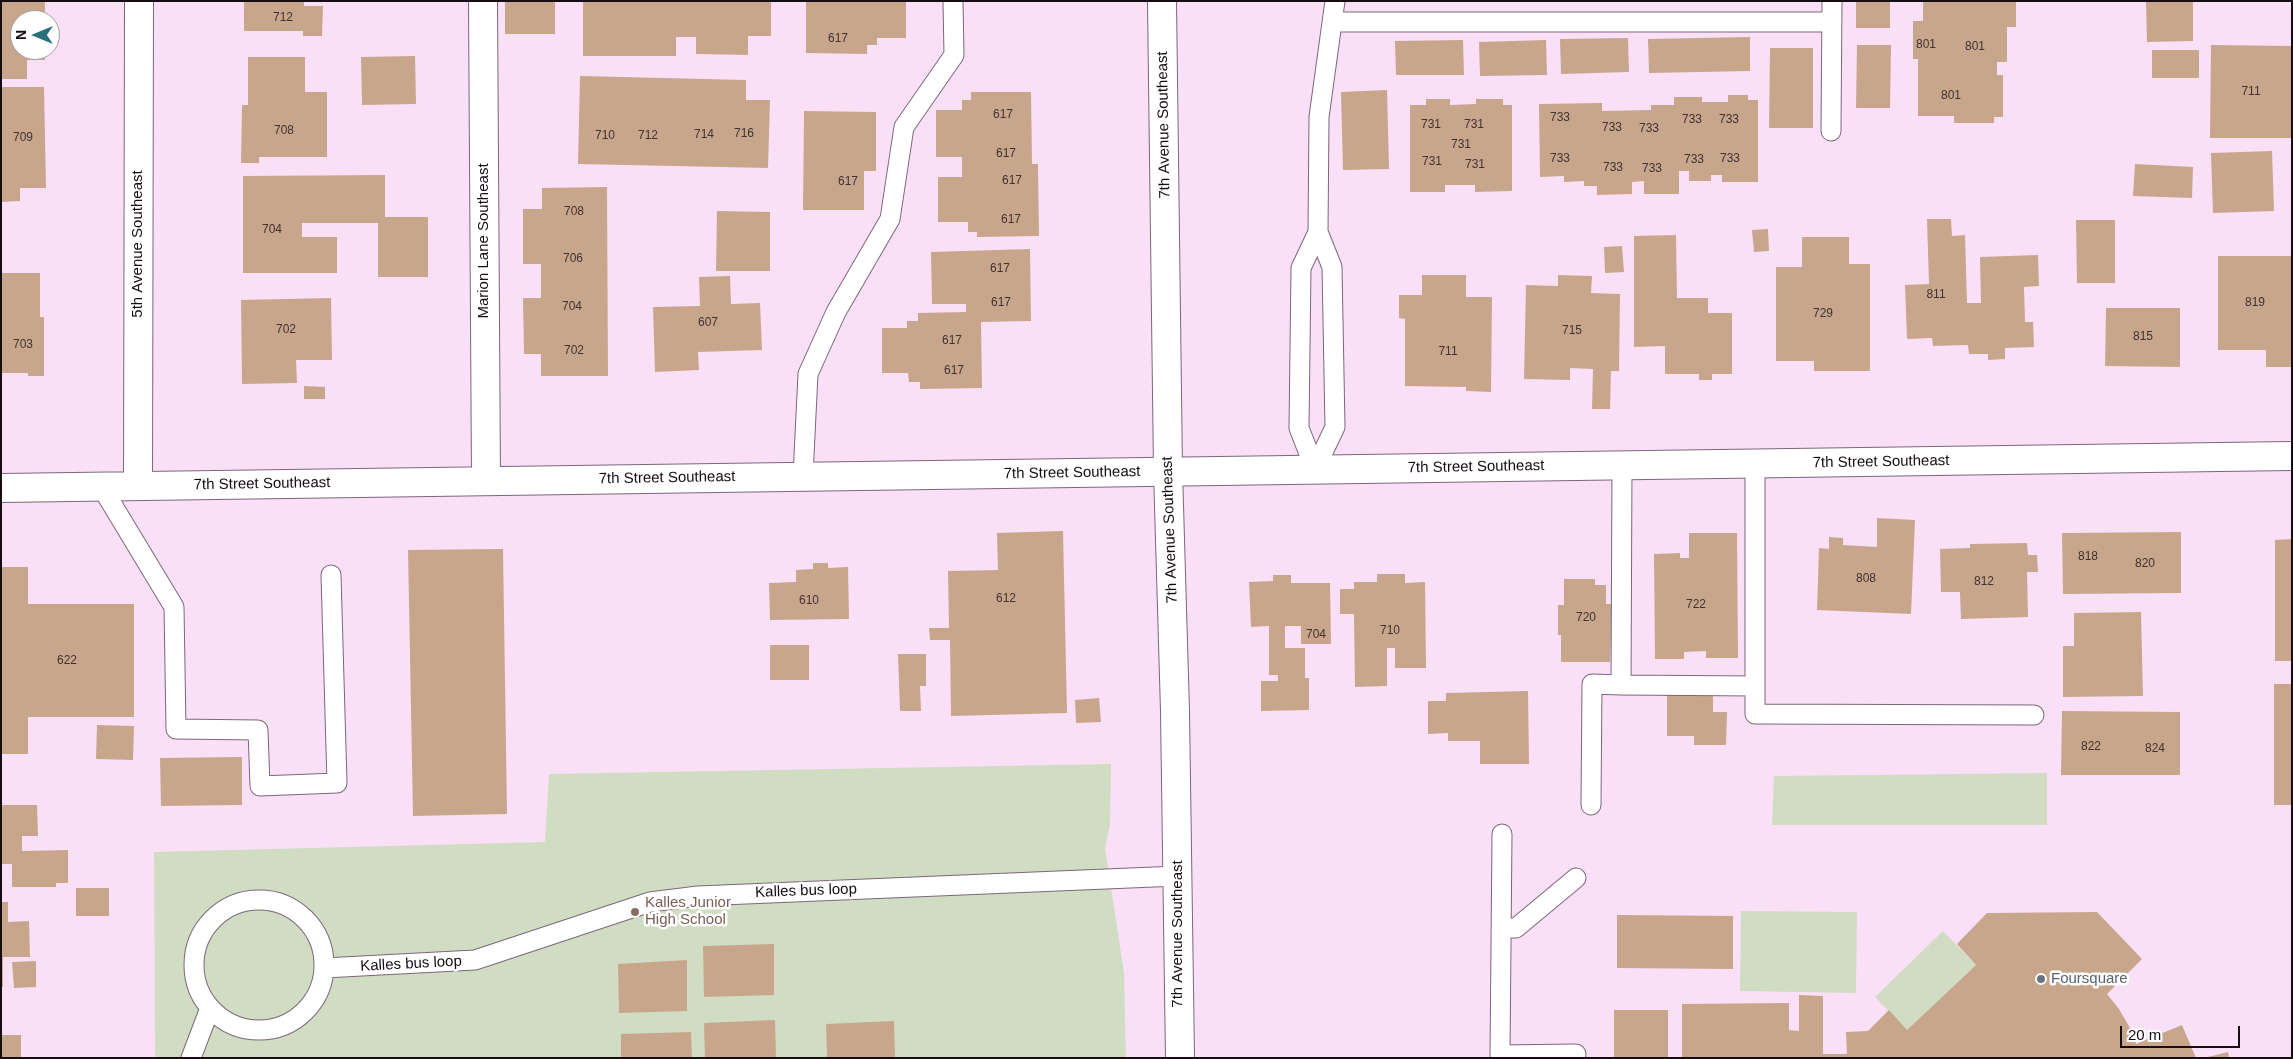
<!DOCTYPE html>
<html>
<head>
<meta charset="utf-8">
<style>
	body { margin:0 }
	#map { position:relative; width:2293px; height:1059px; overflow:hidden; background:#fae0f7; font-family:Helvetica,sans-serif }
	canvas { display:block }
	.frame { position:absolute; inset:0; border:2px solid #150c14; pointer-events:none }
	.north { position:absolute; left:10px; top:10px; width:50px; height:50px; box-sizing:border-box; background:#fff; border:1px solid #a19ea1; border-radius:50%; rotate:270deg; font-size:14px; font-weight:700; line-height:20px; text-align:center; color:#150c14 }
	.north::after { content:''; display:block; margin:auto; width:18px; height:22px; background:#28717a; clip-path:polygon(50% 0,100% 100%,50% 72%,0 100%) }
	.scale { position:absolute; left:2120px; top:1026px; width:120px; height:22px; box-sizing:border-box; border:2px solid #150c14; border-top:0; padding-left:6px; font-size:15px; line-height:18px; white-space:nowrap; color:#150c14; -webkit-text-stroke:4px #fff; paint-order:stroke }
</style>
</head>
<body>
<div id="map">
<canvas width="2293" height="1059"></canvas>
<div class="frame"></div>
<div class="north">N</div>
<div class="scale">20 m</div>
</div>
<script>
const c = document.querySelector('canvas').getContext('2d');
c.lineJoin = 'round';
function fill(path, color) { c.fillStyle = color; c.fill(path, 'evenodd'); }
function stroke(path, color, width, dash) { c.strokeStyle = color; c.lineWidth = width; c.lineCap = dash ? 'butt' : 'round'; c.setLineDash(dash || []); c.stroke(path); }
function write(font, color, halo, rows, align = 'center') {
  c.font = font + ' Helvetica,sans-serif'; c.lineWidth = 5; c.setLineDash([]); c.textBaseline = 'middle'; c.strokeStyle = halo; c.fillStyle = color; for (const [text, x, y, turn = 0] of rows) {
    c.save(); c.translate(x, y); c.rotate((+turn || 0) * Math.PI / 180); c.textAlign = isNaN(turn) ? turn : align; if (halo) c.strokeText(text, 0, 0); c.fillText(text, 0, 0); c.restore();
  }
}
fill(new Path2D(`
	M1111,764L1110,825L1105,848L1124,973L1126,1058H155L154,852L545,842L549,774Z
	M2047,773V825H1772L1774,776Z
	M1741,911L1857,912L1856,993L1740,991Z
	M1943,931L1976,965L1907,1030L1875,997Z`), '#d1ddc3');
fill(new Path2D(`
	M1,1H45V20H20V50H45V60H27V79H1Z
	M244,1H304V6H323L322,36H303V31H244Z
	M505,1H555V34H505Z
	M583,1H771V36H748V55L696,54V37H676V56H583Z
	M806,1H906V38H877V45H867V54L806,53Z
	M1856,1H1890V28H1856Z
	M1923,1H2016V27H2007V62H1997V75H2003V117H1994V123H1954V116H1918V59H1913V21H1923Z
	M2146,1H2193V41L2147,42Z
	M1750,37V71L1649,73L1648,39Z
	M1628,38L1629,72L1561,74L1560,39Z
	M1463,40L1464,75H1396L1395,41Z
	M1546,40L1547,75L1480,76L1479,42Z
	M1857,45H1891L1890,108H1856Z
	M2211,45L2292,46V138H2210Z
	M1770,48H1813V128H1769Z
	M2152,50H2199V78H2152Z
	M415,56L416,104L362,105L361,57Z
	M248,57H305V92H327V157H259V163H241L242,105H248Z
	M580,76L746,80V100H770L768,168L578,164Z
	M1,87H44L46,188H20V201L1,202Z
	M1387,90L1389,169L1343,170L1341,92Z
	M971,92H1031L1032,164H1038L1039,236L977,237V232H968V222H938V177H962V157H936V110H962V100H971Z
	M1728,95H1748V100H1758V182H1722V175H1711V181H1689V171H1679V194H1644V181L1632,182V194L1597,195V186H1584V181L1564,182V176L1540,177L1539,104L1602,103V111L1651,110V105H1674V97H1702V102H1728Z
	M1426,99H1450V105L1476,104V99H1503V105H1512V191L1475,192V185H1445V192H1410V105H1426Z
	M804,111L876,112V171H864V210H803Z
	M2272,151L2274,211L2213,213L2211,153Z
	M2135,164L2193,167L2192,198L2133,196Z
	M385,175V217H428V277H378V223H302V237H337V273H243V176Z
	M607,187L608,376H541V354H524L523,298H541V264H523V209H542V188Z
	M717,211L770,212V271H716Z
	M1927,219H1951L1952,236L1965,235L1967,303H1981L1980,257L2038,255L2039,286L2024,287L2025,322H2033L2034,347L2005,348V359L1988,360V354H1969L1968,345L1933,346L1932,338L1907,339L1905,285L1929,284Z
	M2076,220H2115V283H2077Z
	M1768,229L1769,251L1754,252L1752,230Z
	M1676,235L1677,298H1708V313H1732V374H1712V380H1699V374H1665V346L1634,347V236Z
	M1802,237H1849V264H1870V371H1814V361H1776V267H1802Z
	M1622,246L1624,272L1605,273L1604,247Z
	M1030,249L1031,321L981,322L982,388L920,389V382H909L908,373H882V328H907V321H918V313L966,312V304H932L931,252Z
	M2218,256H2292V367H2266V350H2218Z
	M1,273H40V317H44V376H28V373H1Z
	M1422,275H1466V297H1492L1491,392L1466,391V387L1405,386V319L1399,318V295H1422Z
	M1558,275L1592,276L1591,293L1620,294L1619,371H1611L1610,409H1592L1593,369L1570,368V380L1524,379L1526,285L1558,286Z
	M730,276L731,304L760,303L762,350L698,352L699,370L655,372L653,307L700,306L699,277Z
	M331,298L332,360H296L297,383L242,384L241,300Z
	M2106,308H2180V367L2105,366Z
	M304,386L325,387V399H304Z
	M1877,518L1915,520L1911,614L1817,610L1819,548L1829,549V537L1843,538V545L1877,547Z
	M1063,531L1067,713L951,716L950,640H930L929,628H949L948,571L998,570L997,533Z
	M2181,532V593L2063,594L2062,533Z
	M1689,533H1737L1738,658H1706V651L1684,652V659H1655L1654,554L1680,553V558H1689Z
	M2292,539V661H2275V540Z
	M2027,543L2028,555H2037L2038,572H2027L2028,617L1961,619L1960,592H1941L1940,549L1970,548V544Z
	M503,549L507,814L413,816L408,550Z
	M813,563H828V568L848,567L849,619L770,620L769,583L796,582V570L813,569Z
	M1,567H28V604H134V717H28V754H1Z
	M1377,574H1405V583L1425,582L1426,668H1395V648H1387V686L1355,687L1354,614H1340V589H1354V582H1377Z
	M1273,575H1291V583H1330L1331,644H1301V626H1285V648H1305V678H1309V710L1261,711V681H1278V675H1269V626L1251,627L1249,582L1273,581Z
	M1564,579H1595V585H1606V604H1615V632H1611L1610,662H1561V635H1558V605H1564Z
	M2141,612L2143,696L2063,697V646H2074V613Z
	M770,645H809V680H770Z
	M898,654H926V686H920L921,711H900Z
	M2274,684H2292V805H2274Z
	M1528,691L1529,764H1480V741H1448V733L1428,734V701H1446V693Z
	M1667,691H1713V712H1727L1726,745H1694V736H1667Z
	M1099,698L1101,722L1076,723L1075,700Z
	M2062,711L2180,712V775H2061Z
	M97,725L134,726L133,760L96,759Z
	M242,757V805L161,806L160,758Z
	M1,805H37L38,836H22V851L68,850V883H56V887H12V864H1Z
	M76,888H109V916H76Z
	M1,902H8V922L29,921L30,957H3V987H1Z
	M2097,912L2142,959L2107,994L2119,1009L2134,1035L2136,1044L2182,1025L2196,1058H1682V1004L1789,1003V1030L1799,1031V995L1823,996V1054H1847L1846,1032L1868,1031L1889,1010L1907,1030L1976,965L1957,944L1987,913Z
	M1617,915L1733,916V969L1617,968Z
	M774,944V995L704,997L703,946Z
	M687,960V1011L619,1013L618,964Z
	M36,961V987L14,988L12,962Z
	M1614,1010H1668V1058H1614Z
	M775,1020L776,1058H705L704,1023Z
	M894,1021L895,1058H827L826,1024Z
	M691,1032L692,1058H621V1034Z
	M1,1035H21V1058H1Z
	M2228,1052L2229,1058H2209L2208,1057Z`), '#c7a68c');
const service = new Path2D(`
	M1333,22H1831
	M1831,131L1832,1
	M1755,464V714L2034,715
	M1622,466L1621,685L1755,686
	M1315,469L1335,427L1332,267L1318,232L1319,117L1335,1
	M1315,469L1299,428L1301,268L1318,232
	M803,476L808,374L836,312L890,219L904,127L954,55L953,1
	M101,486L174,607L176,729L258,730L260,786L337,783L331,575
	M1591,805L1592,684L1621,685
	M1502,834L1500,1055L1576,1054
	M194 965a65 65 0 1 1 130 0a65 65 0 1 1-130 0Z
	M1501,928H1516L1576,878
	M324,968L475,960L650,902L698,896L1178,876
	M191,1058L210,1008`);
const minor = new Path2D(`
	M483,1L486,480
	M138,486L139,1
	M1,488L2292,456`);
const tertiary = new Path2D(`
	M1162,1L1168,471L1175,711L1180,1058`);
stroke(service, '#7c667a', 21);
stroke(minor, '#7c667a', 30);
stroke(tertiary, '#7c667a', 30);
stroke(service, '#fff', 19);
stroke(minor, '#fff', 28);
stroke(tertiary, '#fff', 28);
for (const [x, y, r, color] of [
	[635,912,5,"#8d6e63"],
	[2041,979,5,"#6b7280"]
]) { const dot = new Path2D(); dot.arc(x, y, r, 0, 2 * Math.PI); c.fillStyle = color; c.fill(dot); stroke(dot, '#fff', 2); }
write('12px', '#423232', null, [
	["712",283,18],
	["617",838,39],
	["801",1926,45],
	["801",1975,47],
	["711",2251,92],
	["801",1951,96],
	["617",1003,115],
	["733",1560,118],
	["733",1692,120],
	["733",1729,120],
	["731",1431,125],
	["731",1474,125],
	["733",1612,128],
	["733",1649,129],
	["708",284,131],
	["716",744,134],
	["714",704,135],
	["710",605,136],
	["712",648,136],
	["709",23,138],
	["731",1461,145],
	["617",1006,154],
	["733",1560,159],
	["733",1730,159],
	["733",1694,160],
	["731",1432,162],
	["731",1475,165],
	["733",1613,168],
	["733",1652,169],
	["617",1012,181],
	["617",848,182],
	["708",574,212],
	["617",1011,220],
	["704",272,230],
	["706",573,259],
	["617",1000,269],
	["811",1936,295],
	["617",1001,303],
	["819",2255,303],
	["704",572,307],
	["729",1823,314],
	["607",708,323],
	["702",286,330],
	["715",1572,331],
	["815",2143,337],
	["617",952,341],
	["703",23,345],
	["702",574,351],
	["711",1448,352],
	["617",954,371],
	["818",2088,557],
	["820",2145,564],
	["808",1866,579],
	["812",1984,582],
	["612",1006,599],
	["610",809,601],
	["722",1696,605],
	["720",1586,618],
	["710",1390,631],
	["704",1316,635],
	["622",67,661],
	["822",2091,747],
	["824",2155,749]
]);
write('15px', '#150c14', '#fff', [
	["7th Avenue Southeast",1164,125,-91],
	["Marion Lane Southeast",484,241,-90],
	["5th Avenue Southeast",138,244,-90],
	["7th Street Southeast",1881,462,-1],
	["7th Street Southeast",1476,467,-1],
	["7th Street Southeast",1072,473,-1],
	["7th Street Southeast",667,478,-1],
	["7th Street Southeast",262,484,-1],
	["7th Avenue Southeast",1170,530,-92],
	["Kalles bus loop",806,891,-2],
	["7th Avenue Southeast",1178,934,-90],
	["Kalles bus loop",411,964,-3]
]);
write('15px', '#785e54', '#fff', [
	["Kalles Junior",645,903],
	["High School",645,920]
], 'left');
write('15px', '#5b616d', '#fff', [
	["Foursquare",2051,979]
], 'left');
</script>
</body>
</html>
